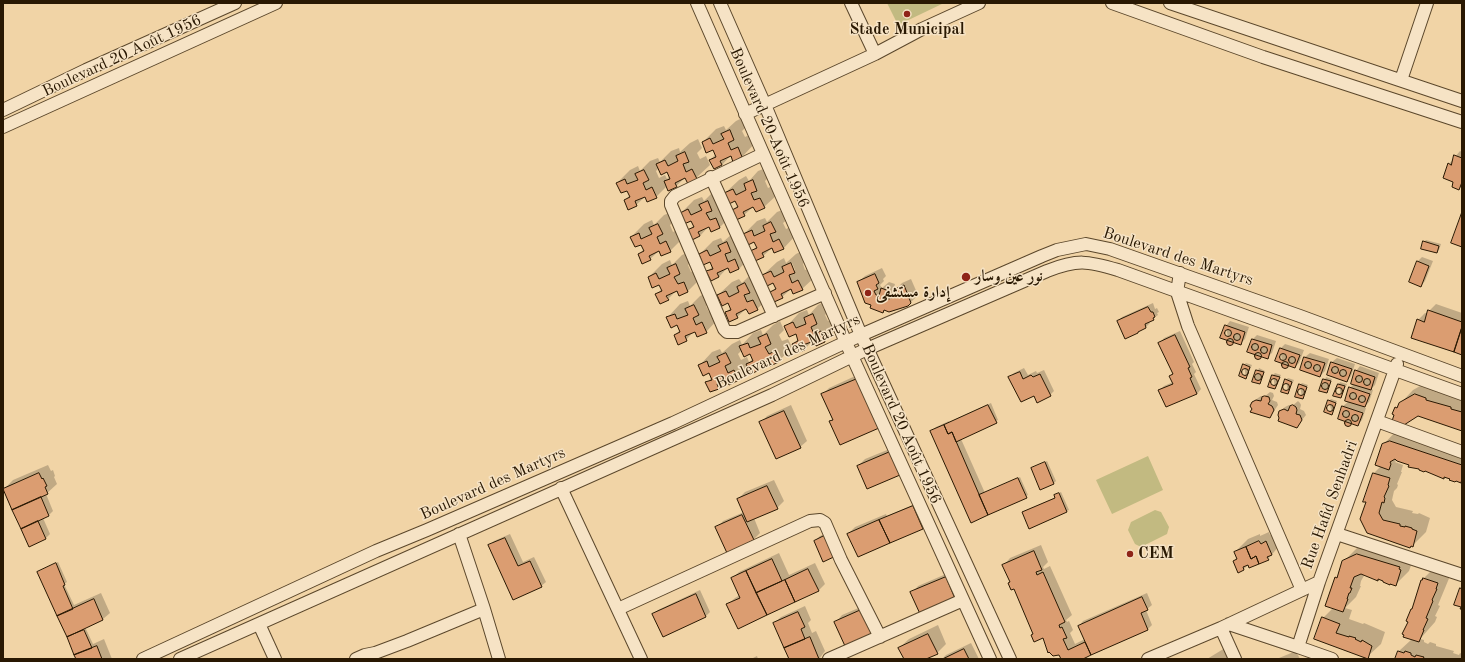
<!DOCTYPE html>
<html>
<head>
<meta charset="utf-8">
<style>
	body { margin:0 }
	#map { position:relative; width:1465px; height:662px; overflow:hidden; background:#f1d4a6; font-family:"Old Standard TT",serif }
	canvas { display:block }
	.frame { position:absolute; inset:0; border:4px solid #291802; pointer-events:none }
</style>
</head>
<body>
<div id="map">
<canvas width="1465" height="662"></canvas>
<div class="frame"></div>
</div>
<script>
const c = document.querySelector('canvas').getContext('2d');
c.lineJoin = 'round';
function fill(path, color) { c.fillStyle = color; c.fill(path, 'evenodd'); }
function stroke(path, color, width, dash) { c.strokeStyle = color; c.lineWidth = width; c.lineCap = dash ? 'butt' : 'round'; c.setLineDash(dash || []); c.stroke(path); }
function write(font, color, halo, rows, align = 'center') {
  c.font = font + ' "Old Standard TT",Amiri,serif'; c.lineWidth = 3; c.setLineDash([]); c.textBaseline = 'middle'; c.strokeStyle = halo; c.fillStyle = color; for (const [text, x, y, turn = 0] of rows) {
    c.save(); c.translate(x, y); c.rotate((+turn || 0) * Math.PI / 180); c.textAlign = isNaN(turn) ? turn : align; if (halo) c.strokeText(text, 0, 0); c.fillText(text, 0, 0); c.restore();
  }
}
fill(new Path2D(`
	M887,3H944L898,25Z
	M1148,456L1163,490L1112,514L1096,480Z
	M1155,510L1161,512L1169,527L1167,534L1141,547L1135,544L1128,530L1131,522Z`), '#c2ba81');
fill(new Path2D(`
	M744,117L747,126L742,131L745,137L751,134L755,143L742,157L734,160L731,155L722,165L710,160L716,154L713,149L703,142L716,129L724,126L726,130L736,121Z
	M698,139L702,148L697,153L700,159L706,156L710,165L696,178L686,177L676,186H667L656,197L646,196L636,205L625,200L630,195L628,189L617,183L630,170L638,166L640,171L650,161L658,158L660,162L671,151L679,148L680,152L690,143ZM659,168L668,171L670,176L667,179L665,175L659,178L656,171Z
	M1460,151L1462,152V186L1459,189L1455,181L1449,164Z
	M766,168L770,176L765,181L768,188L774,185L778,194L764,207L754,206L744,215L734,213L720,227L711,231L709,226L700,236L688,231L694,225L691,220L681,213L694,200L702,197L704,201L714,191L724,194L739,180L746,176L749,181L758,171ZM726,195L736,199L738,205L732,211Z
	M785,209L789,218L783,223L786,229L793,226L796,235L783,249L773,247L763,256L753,254L739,269L728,267L719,277L711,280L707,272L713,266L710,261L700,254L713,241L721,238L723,242L733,233L743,235L757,221L765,218L767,222L777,212ZM745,237L755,241L757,246L751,252Z
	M672,212L675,220L670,225L673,232L679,229L683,238L670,251L660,250L650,259L639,254L644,249L642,243L631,237L644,224L652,220L654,225L664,215Z
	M1426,240L1441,244L1439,250L1437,252L1424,242Z
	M804,250L808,258L803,264L805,270L812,267L816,276L802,289L792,288L782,297L772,295L757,309L747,308L737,317L726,313L731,307L729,302L718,295L732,282L739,279L742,283L751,274L770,294L776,287L774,282L763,275L777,262L784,258L786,263L796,254ZM792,263L795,270L794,272L790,265Z
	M689,252L693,260L688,265L691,272L697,269L701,278L688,291L680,295L677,290L668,299L656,294L662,289L659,284L649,277L662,264L670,260L672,265L682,255Z
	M1422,257L1433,261L1425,281L1421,286L1410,281L1418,261Z
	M882,268L886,276L883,279L884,281L880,285L882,288L889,282L895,284L893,291L895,292L897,291L896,289L902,283L911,279L918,295L908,305L885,309L883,312L872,304L858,282L865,276Z
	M708,292L712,301L706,306L709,312L716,310L719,318L706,332L695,330L686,340L675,335L680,330L678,324L667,318L680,304L688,301L690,306L700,296Z
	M826,301L830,310L825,315L828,321L834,318L838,327L825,341L816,344L814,339L805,349L797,352L793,344L799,338L796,333L786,327L799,313L807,310L809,315L818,305Z
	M1153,303L1155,309L1157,308L1159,312L1157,313L1158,315L1149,321L1150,323L1146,327L1138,332L1118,321L1122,317Z
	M1436,304L1462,313V354L1418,320L1425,313L1428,314L1429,311Z
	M780,321L784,330L779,335L782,341L788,339L792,347L779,361L771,364L768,359L759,369L751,372L749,368L738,380L727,378L718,388L707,383L712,377L710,372L699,366L712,352L720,349L722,353L732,344L740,340L742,345L753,333L761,330L763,335L773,325ZM742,350L750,353L753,359L749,362L747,357L741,360L738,354Z
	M1230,321L1249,327L1245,339L1240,344L1234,342L1232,344H1229L1226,326Z
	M1180,331L1194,362L1192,364L1196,372L1194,374L1201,389L1197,394L1159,391L1164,386L1173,382L1170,376L1173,373L1160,343L1164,338Z
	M1257,335L1276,341L1272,353L1267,357L1261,355L1258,358L1255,357V353L1249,351L1253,339Z
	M1285,344L1304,350L1299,363L1295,367L1289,365L1285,368L1283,366L1280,349Z
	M1310,353L1329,359L1325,371L1320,376L1301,369L1305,357Z
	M1337,358L1355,364L1351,376L1347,381L1328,375L1332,362Z
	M1246,363L1252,365L1246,378L1244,365Z
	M1360,366L1379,373L1375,385L1371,389L1373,390L1369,402L1364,407L1366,408L1362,420L1358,425L1352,423L1348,425L1346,424L1345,420L1339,418L1343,406L1349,401L1350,388L1354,384L1356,371Z
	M1024,368L1028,375L1036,371L1037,373L1044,370L1054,391L1050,395L1034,394L1010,377L1014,373Z
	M1259,368L1265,371L1260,383L1254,381Z
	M864,372L885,420L830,422L833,419L822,395L829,388Z
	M1275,373L1281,375L1275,388L1273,375Z
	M1326,377L1332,379L1327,392L1321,390Z
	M1288,378L1294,380L1288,393L1286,380Z
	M1429,381L1462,393V430L1396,408L1413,390Z
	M1340,382L1347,384L1341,397L1339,384Z
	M1302,383L1308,385L1302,398L1300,385Z
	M1270,392L1273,393L1274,396L1272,400L1277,402L1278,405L1270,417L1253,409V402L1258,398L1261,396L1264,397Z
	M1331,399L1337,401L1332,414L1329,401Z
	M1298,401L1300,403L1301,405L1300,409L1304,411L1306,415L1297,426L1280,412L1285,407L1289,405L1292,406Z
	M991,403L998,420L961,439L985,493L1020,477L1028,495L972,521L932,431L936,427L949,421V422Z
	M791,405L807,441L800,447L761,423L767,416Z
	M1396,431L1462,448V480L1460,481L1397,460L1395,462L1403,465L1401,472H1402L1397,484L1398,485L1397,488L1394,491L1392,500L1396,507L1413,511L1412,513L1418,514L1419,513L1430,518L1426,532L1412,546L1368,532L1367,502L1365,501L1374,473L1381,466L1383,445Z
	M897,446L899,474L858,466L865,459Z
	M1047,461L1056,481L1054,483L1032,469Z
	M48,465L51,471L53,470L55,476L54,477L57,484L46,494L53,511L49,515L43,518L50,534L46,538L29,546L4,489L13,480Z
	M774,480L784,501L777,508L754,518L760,533L753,540L717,528L723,521L744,512L738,499L745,492Z
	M1061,492L1069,510L1030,527L1023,512L1056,497L1055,495Z
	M915,504L924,526L922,528L848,534L855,527L886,514L887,516Z
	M833,530L841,550L815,541L820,536Z
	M1269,532L1270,535L1275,533L1280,545L1268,559L1249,564L1244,569L1234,561L1237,557L1235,552L1248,539L1260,534V536Z
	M510,534L523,562L534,557L546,582L541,586L489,546L494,541Z
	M1371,541L1414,557L1409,571L1395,585L1365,574L1361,581L1360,586H1361L1356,597L1345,608L1352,610L1349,619L1363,624L1364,623L1385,632L1381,644L1367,657L1315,639L1323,618L1333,608L1336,578L1339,574L1343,562L1357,548Z
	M1041,545L1048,562L1043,567L1044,569L1050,566L1072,615L1066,620L1067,622L1069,621L1073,630L1070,633L1075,644L1085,639L1079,626L1083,621L1147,593L1152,605L1146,610L1152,625L1148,629L1080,659H1062L1060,654L1044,637L1034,634L1014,588L1009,583L1011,581L1004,565L1010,558Z
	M779,553L789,575L815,563L825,584L818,591L728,604L735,598L740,595L732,578L739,572Z
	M58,562L67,582L64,584L74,605L101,593L110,613L103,619L85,627L93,644L104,639L112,659H77L38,572Z
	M1437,565L1450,576L1438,605L1440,606L1435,616L1437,617L1435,622L1420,639L1424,640V642L1428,644L1430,642L1436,644V646L1454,651L1453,653L1459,655L1460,653L1462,654V659H1396L1399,651L1412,639L1409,621L1422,580Z
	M953,571L955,600L912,593L918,586Z
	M700,590L710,612L706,616L663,636L653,614L658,610Z
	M868,604L879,627L836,622L842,615Z
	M805,606L811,620L808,623L812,633L816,631L825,651L819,659H790L774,623L781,617Z
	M938,625L946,644L937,653L924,659H905L899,648L909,639Z
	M971,643L979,659H942L946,655Z
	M1225,648L1237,654H1240L1243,659H1207Z
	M1296,651L1300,659H1278L1279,658Z
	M757,656L758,659H751Z`), '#0003');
const building = new Path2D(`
	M730,130L734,140L728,143L731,150L738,147L742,157L733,162L731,156L720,161L722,165L714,169L709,160L716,157L713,150L706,153L702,142L710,138L713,144L724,139L721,134Z
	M685,152L689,162L683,164L686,172L692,169L697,179L688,184L685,178L675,183L677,187L668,191L664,181L670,179L667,172L661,175L656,164L665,160L668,166L678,161L676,156Z
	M1454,155L1462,158V182L1459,190L1452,187L1453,182L1443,178L1448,163L1451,165Z
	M644,170L649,180L643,183L646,190L652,187L657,198L647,202L645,197L635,201L637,206L628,210L624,200L630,197L627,191L621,193L616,183L625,179L627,184L638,180L635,174Z
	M753,180L757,191L751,193L754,200L760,198L765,208L756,212L753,207L743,212L745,216L736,220L732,210L738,207L735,201L729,204L724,193L733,189L736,195L746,190L744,184Z
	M708,201L712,211L706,213L710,220L716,218L720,228L711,232L709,227L698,232L700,236L692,240L687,230L694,227L691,221L684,224L680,213L688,209L691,215L702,210L699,205Z
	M1462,212V247L1451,243Z
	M771,222L776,232L770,234L773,242L779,239L784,249L774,253L772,248L762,253L764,257L755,261L750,251L757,248L754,242L748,245L743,234L752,230L754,236L765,231L763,226Z
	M658,224L663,234L657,237L660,244L666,241L671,252L661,256L659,251L649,256L651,260L642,264L638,254L644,251L641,245L635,247L630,237L639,233L641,239L652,234L649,228Z
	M1423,241L1439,246L1437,253L1421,249Z
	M727,242L731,252L725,254L728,262L735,259L739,269L730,273L728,268L717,273L719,277L711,281L706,271L713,269L710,262L703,265L699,254L707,250L710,256L721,251L718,246Z
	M1417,261L1429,266L1421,287L1409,282Z
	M791,263L795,273L789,275L792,283L798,280L803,290L793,294L791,289L781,294L783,298L774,302L770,292L776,289L773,283L767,286L762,275L771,271L774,277L784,272L782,267Z
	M676,264L680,274L674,277L678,284L684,282L688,292L679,296L677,291L666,296L669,300L660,304L655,294L662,291L659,285L652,288L648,277L656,273L659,279L670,274L667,268Z
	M875,274L879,283L876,285L878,289L874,291L876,295L879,296L881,288L889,291L886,298L889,299L893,297L892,294L896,292L894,289L904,285L911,303L908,306L889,312L884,310L883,313L870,308L871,305L865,303L857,282Z
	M745,283L750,293L744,295L747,302L753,300L758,310L749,314L746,309L736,314L738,318L729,322L725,312L731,310L728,303L722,306L717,295L726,291L729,297L739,292L737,287Z
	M694,305L699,315L693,318L696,325L702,322L707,333L697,337L695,332L685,336L687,341L678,345L674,335L680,332L677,325L671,328L666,317L675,314L677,319L688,315L685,309Z
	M1148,307L1151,312H1153L1155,317L1153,318L1154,320L1145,324L1146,328L1138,332V333L1125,339L1117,321Z
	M1428,310L1462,322V327L1454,352L1411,338L1417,319L1424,322Z
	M813,314L817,324L811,327L814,334L821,331L825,342L816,346L814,341L803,345L805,350L796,353L792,344L798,341L796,334L789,337L784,326L793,322L796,328L806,324L804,318Z
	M1225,325L1245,332L1241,345L1220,338Z
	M1462,327V355L1454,352Z
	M1224.5 333a3.5 3.5 0 1 1 7 0a3.5 3.5 0 1 1-7 0Z
	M1233.5 337a3.5 3.5 0 1 1 7 0a3.5 3.5 0 1 1-7 0Z
	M767,334L771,344L765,347L769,354L775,351L779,362L770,366L768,361L757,365L759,370L751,374L746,364L753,361L750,354L744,357L739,346L748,343L750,348L761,344L758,338Z
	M1175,335L1190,367L1188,368L1192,377L1190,378L1197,394L1166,407L1158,390L1173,384L1169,376L1173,374L1158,343Z
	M1226.5 342a3.5 3.5 0 1 1 7 0a3.5 3.5 0 1 1-7 0Z
	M1252,339L1272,345L1268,359L1247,352Z
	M1251.5 347a3.5 3.5 0 1 1 7 0a3.5 3.5 0 1 1-7 0Z
	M1260.5 350a3.5 3.5 0 1 1 7 0a3.5 3.5 0 1 1-7 0Z
	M1280,348L1300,355L1295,368L1275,361Z
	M1254.5 356a3.5 3.5 0 1 1 7 0a3.5 3.5 0 1 1-7 0Z
	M726,353L731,363L725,366L728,373L734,370L739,380L729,385L727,380L717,384L719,389L710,392L705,382L712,380L709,373L703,376L698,365L707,361L709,367L720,362L717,357Z
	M1279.5 357a3.5 3.5 0 1 1 7 0a3.5 3.5 0 1 1-7 0Z
	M1288.5 360a3.5 3.5 0 1 1 7 0a3.5 3.5 0 1 1-7 0Z
	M1304,357L1325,363L1320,377L1300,370Z
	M1281.5 365a3.5 3.5 0 1 1 7 0a3.5 3.5 0 1 1-7 0Z
	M1304.5 365a3.5 3.5 0 1 1 7 0a3.5 3.5 0 1 1-7 0Z
	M1331,362L1352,369L1347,382L1327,375Z
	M1243,364L1250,367L1246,379L1239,376Z
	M1313.5 368a3.5 3.5 0 1 1 7 0a3.5 3.5 0 1 1-7 0Z
	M1331.5 370a3.5 3.5 0 1 1 7 0a3.5 3.5 0 1 1-7 0Z
	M1241.5 372a3.5 3.5 0 1 1 7 0a3.5 3.5 0 1 1-7 0Z
	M1339.5 373a3.5 3.5 0 1 1 7 0a3.5 3.5 0 1 1-7 0Z
	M1256,370L1264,372L1260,384L1252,382Z
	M1355,370L1375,377L1371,390L1351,384Z
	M1020,372L1023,379L1031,375L1033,377L1040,374L1051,396L1037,403L1034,396L1021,402L1008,377Z
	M1254.5 377a3.5 3.5 0 1 1 7 0a3.5 3.5 0 1 1-7 0Z
	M1272,375L1280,377L1275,389L1268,387Z
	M1355.5 379a3.5 3.5 0 1 1 7 0a3.5 3.5 0 1 1-7 0Z
	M1270.5 382a3.5 3.5 0 1 1 7 0a3.5 3.5 0 1 1-7 0Z
	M1363.5 382a3.5 3.5 0 1 1 7 0a3.5 3.5 0 1 1-7 0Z
	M857,379L879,428L840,445L829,421L833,420L821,394Z
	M1285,379L1292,382L1288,394L1281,392Z
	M1323,379L1331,381L1327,393L1319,391Z
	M1321.5 386a3.5 3.5 0 1 1 7 0a3.5 3.5 0 1 1-7 0Z
	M1282.5 387a3.5 3.5 0 1 1 7 0a3.5 3.5 0 1 1-7 0Z
	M1299,384L1307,387L1303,399L1295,397Z
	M1338,384L1345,386L1341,398L1333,396Z
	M1349,387L1370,394L1365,407L1345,401Z
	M1335.5 391a3.5 3.5 0 1 1 7 0a3.5 3.5 0 1 1-7 0Z
	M1297.5 392a3.5 3.5 0 1 1 7 0a3.5 3.5 0 1 1-7 0Z
	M1349.5 396a3.5 3.5 0 1 1 7 0a3.5 3.5 0 1 1-7 0Z
	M1415,394L1426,398V400L1451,407V409L1462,412V431L1418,416L1404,425L1392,421L1394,415L1392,414L1395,407L1397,408L1399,403Z
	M1358.5 399a3.5 3.5 0 1 1 7 0a3.5 3.5 0 1 1-7 0Z
	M1265,396L1269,397L1270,401L1268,404L1272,406L1274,410L1270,418L1250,412L1252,409L1250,406L1252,402L1256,400L1261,401L1262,397Z
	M1328,400L1336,403L1332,415L1324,412Z
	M1326.5 408a3.5 3.5 0 1 1 7 0a3.5 3.5 0 1 1-7 0Z
	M988,405L997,423L956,442L952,432L948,434L944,425Z
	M1293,405L1296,407L1297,410L1296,414L1300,415L1302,420L1297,428L1278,421L1279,418L1278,415L1279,411L1284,409L1288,411L1290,406Z
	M1342,406L1363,413L1358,426L1338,419Z
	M1342.5 414a3.5 3.5 0 1 1 7 0a3.5 3.5 0 1 1-7 0Z
	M784,411L801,448L776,459L759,422Z
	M1351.5 418a3.5 3.5 0 1 1 7 0a3.5 3.5 0 1 1-7 0Z
	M1344.5 423a3.5 3.5 0 1 1 7 0a3.5 3.5 0 1 1-7 0Z
	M944,425L948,434L952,432L988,515L971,523L930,431Z
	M1390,441L1462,465V478L1461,483L1456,481L1455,482L1449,480L1450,479L1444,477V479L1425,471L1424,472L1419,470V469L1408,467L1409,465L1397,461L1395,459L1390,462L1391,464L1389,470L1375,465L1382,444Z
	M890,452L900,475L867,489L857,466Z
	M1045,462L1054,484L1040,490L1031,468Z
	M39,473L42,479L43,478L47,486L45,487L48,494L12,510L3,489Z
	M1373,473L1390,478L1388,485L1389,486L1384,497L1385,498L1384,503L1382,502L1379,513L1383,520L1400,524V526L1405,527V526L1412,528V529L1417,531L1413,547L1411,546L1410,548L1367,533L1360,519L1366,502H1363Z
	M1018,478L1027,498L988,515L979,495Z
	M767,486L778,509L747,522L737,499Z
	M1059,493L1067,512L1029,529L1022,512L1055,498L1054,495Z
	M41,497L49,516L21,529L12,510Z
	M913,506L923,529L890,543L879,520Z
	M742,515L754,540L727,553L715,527Z
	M879,520L890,543L858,557L847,534Z
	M38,521L46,539L29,547L21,529Z
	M828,534L838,555L823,562L814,541Z
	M505,538L518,566L530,561L542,587L513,600L488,545Z
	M1259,541L1261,544L1266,541L1272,555L1267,557L1269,560L1259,564L1256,556L1251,559L1246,547Z
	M1246,547L1251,559L1256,556L1259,564L1249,568L1248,565L1243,567L1244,570L1238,573L1233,561L1237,559L1234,552Z
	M1034,551L1042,570L1036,572L1037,575L1043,572L1065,622L1059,625L1060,628L1062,627L1067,638L1063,639L1068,650L1085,642L1091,655L1083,659H1061L1059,655L1053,656L1049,652L1048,653L1043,638L1034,642L1031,635L1033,634L1014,589L1011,590L1008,583L1010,582L1002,565Z
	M1357,554L1400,567L1399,569L1401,570L1396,586L1390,584V585L1383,582V581L1378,579V581L1361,574L1354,577L1350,588H1352L1350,593H1349L1347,599H1348L1343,612L1325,606L1335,577L1337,578L1342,561Z
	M772,559L782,581L756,593L746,571Z
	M56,563L65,585L63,586L73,609L57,616L37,572Z
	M808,569L819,591L795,602L785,580Z
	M746,571L767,615L738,629L726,604L740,598L731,578Z
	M946,577L956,601L921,616L910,592Z
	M1423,578L1438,583L1436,589H1437L1432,600L1433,601L1426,618L1428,619L1423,630H1424L1419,642L1403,637L1404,635L1402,634L1408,622L1406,621L1411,609H1412L1421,580H1422Z
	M785,580L795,602L767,615L756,593Z
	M1460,588L1462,589V609H1460L1461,607L1454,605Z
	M696,594L706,617L663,637L652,614Z
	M1142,597L1148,610L1141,613L1148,630L1091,655L1078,626Z
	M94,599L103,620L67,637L57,616Z
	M861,610L872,634L845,646L834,622Z
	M798,612L805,627L801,629L805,639L784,648L773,623Z
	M1322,617L1340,624L1336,633L1349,637V636L1356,638L1355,639L1361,642L1362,640L1372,646L1368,659L1314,639Z
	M84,630L92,648L74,655L67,637Z
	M928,634L938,654L926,659H904L898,648Z
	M810,637L819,659H789L784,648Z
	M97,646L102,659H76L74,655Z
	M964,649L969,659H943Z
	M1398,651L1404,653L1405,651L1411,653V655L1415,657L1416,655L1424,657L1423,659H1395Z`);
fill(building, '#db9d71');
stroke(building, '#291802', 1);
const minor = new Path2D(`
	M697,3L852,356L990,659
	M720,3L765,105L861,335L1010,659
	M851,3L875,54
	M1112,3L1263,57L1462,122
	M1170,3L1462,101
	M1401,80L1427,3
	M3,110L86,70L235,3
	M745,114L875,54L922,29L979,3
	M3,127L276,3
	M763,154L675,196L671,201V205L724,329L727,332H737L825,293
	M711,177L774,316
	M1180,273L1177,292L1188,326L1302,590
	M1377,421L1462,452
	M561,488L641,659
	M459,534L484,609L499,659
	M1337,534L1462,575
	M1319,582L1298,647L1332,659
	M618,609L810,521L820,520L825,523L841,560L880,637
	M259,624L275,659
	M1229,624L1298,647
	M1221,628L1235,659
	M143,659L376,551L427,530L673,423L861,335L1042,256L1057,250L1086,244L1110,249L1300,316L1462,376
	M180,659L772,395L867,349L1047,271C1078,259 1087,261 1118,270L1462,394
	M356,659L365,655L375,653L407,641L484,609
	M829,659L963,600
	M1148,659L1221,628L1319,582L1397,364`);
stroke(minor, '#5b472b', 14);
stroke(minor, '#f6e3c5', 12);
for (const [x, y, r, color] of [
	[907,14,4,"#8f2418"],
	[966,277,5,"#8f2418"],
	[868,293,4,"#8f2418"],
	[1130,554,4,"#8f2418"]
]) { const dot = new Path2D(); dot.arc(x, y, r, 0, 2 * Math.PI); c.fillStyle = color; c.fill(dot); stroke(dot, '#f6e3c5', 1.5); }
write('bold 16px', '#291802', '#f6e3c5', [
	["Stade Municipal",907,30,"center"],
	["نور عين وسار",975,277],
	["إدارة مستشفى",876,293],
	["CEM",1138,554]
], 'left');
write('16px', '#291802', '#f6e3c5', [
	["Boulevard 20 Août 1956",122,56,-25],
	["Boulevard 20 Août 1956",769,128,66],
	["Boulevard des Martyrs",1178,257,18],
	["Boulevard des Martyrs",788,352,-25],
	["Boulevard 20 Août 1956",901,424,66],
	["Boulevard des Martyrs",493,484,-24],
	["Rue Hafid Senhadri",1330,505,-70]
]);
</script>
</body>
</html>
